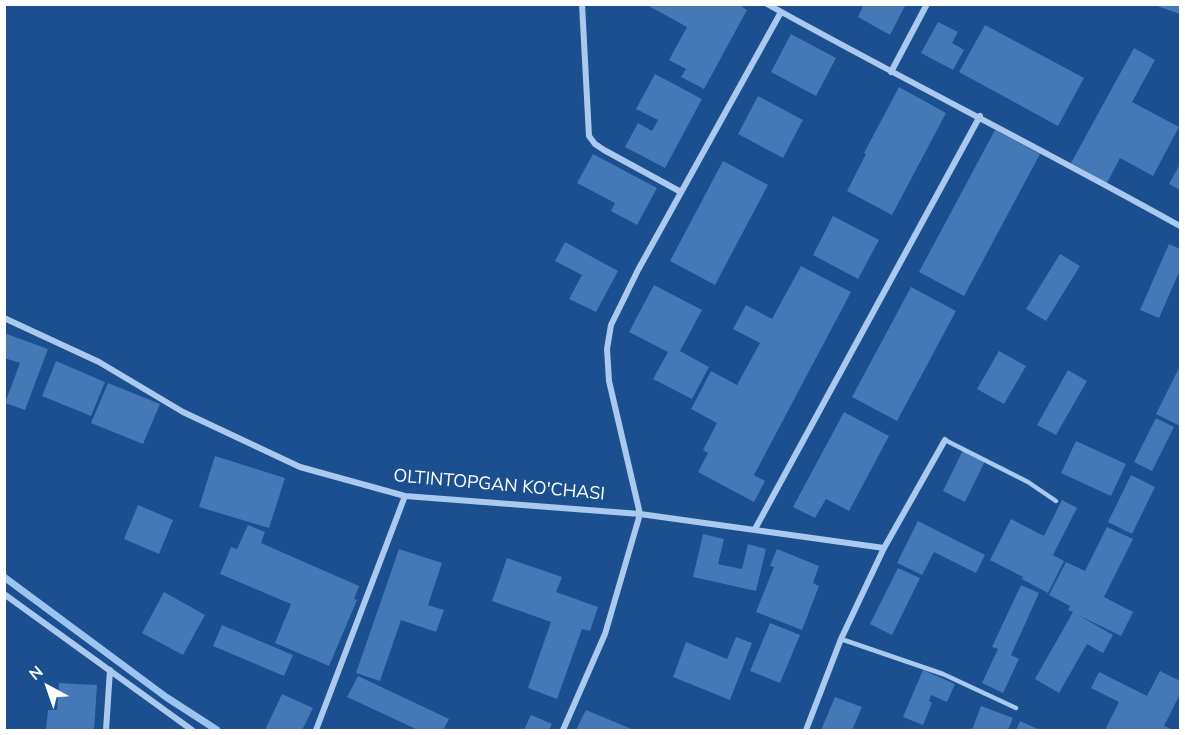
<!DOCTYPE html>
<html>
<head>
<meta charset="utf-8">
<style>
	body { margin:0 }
	#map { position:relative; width:1185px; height:735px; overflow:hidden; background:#1b4f8f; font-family:"Nunito Sans",sans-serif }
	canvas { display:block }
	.frame { position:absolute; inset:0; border:6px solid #fff; pointer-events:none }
	.north { position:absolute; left:18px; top:657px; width:60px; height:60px; -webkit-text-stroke:4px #1b4f8f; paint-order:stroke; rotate:320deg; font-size:16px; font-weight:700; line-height:24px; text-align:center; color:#fff }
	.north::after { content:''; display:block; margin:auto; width:21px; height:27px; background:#fff; clip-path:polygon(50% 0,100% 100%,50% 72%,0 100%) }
</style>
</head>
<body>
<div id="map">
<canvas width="1185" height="735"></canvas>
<div class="frame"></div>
<div class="north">N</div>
</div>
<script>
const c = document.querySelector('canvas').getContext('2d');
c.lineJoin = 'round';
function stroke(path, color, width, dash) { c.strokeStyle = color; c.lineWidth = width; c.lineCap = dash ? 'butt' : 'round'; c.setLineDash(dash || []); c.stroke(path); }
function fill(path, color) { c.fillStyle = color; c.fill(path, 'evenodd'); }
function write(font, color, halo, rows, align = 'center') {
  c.font = font + ' "Nunito Sans",sans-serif'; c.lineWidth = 6; c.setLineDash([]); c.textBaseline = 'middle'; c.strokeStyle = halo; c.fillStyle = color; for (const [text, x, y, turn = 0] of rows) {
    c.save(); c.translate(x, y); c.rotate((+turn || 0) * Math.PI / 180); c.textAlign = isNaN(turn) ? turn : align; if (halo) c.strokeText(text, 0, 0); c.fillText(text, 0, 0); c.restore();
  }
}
stroke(new Path2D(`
	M4,577L166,697L217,730`), '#9cc4f0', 7);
fill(new Path2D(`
	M645,4H738L747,10L704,89L681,77L686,69L669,60L687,27Z
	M864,4H906L890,35L858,17Z
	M1154,5H1180V14Z
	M938,22L958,32L952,43L964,50L953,70L921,53Z
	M985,25L1084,78L1058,126L959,72Z
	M791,34L836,58L816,96L771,72Z
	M1134,48L1155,60L1132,102L1179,127L1153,176L1120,158L1107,183L1071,163Z
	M655,74L702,99L665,168L625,147L638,123L652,131L658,120L636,109Z
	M899,87L946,113L892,215L847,191L866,154L864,153Z
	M758,96L803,120L783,158L738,134Z
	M995,130L1040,154L964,296L919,272Z
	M593,154L657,188L637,225L611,211L615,203L577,183Z
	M723,161L768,185L715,285L670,261Z
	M1180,164V190L1169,184Z
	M833,216L879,240L858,279L813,255Z
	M565,242L618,271L596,312L569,299L582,275L555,261Z
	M1169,244L1180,249V270L1159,318L1140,310Z
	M1060,254L1080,266L1046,321L1026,309Z
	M801,266L851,292L754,475L765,481L754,502L698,472L708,453L703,450L717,423L691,409L711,371L737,385L760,343L733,329L746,305L772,319Z
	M654,285L702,310L680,351L709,367L692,399L653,379L668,352L629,332Z
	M911,287L956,311L897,421L852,397Z
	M4,333L48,349L25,410L5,403L20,363L4,358Z
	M999,351L1026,366L1004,404L977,389Z
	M56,361L105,382L91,416L42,396Z
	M1180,366V426L1156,414Z
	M1068,370L1087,381L1056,435L1037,425Z
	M108,383L160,404L143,444L91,423Z
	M844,412L889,436L849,511L826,499L815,518L793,507Z
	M1156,418L1174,427L1152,471L1134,462Z
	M1076,441L1126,464L1111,496L1061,473Z
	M963,450L985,461L965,502L943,491Z
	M215,456L285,478L269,528L199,507Z
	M1131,475L1155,487L1132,534L1108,522Z
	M1062,500L1077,508L1053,555L1064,561L1048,593L1022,579L1023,577L990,560L1011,519L1044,536Z
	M138,505L173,520L159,554L124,539Z
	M918,521L985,555L976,573L934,552L922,575L897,563Z
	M248,525L265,532L261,543L359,586L354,599L357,600L329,666L275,643L291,604L220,574L231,547L237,549Z
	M1107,527L1133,539L1104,597L1133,612L1121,636L1078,615L1113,635L1103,653L1087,644L1059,693L1035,679L1073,612L1068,610L1070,606L1049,595L1066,562L1085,571Z
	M703,534L724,539L718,564L742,569L748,544L766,549L756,591L693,577Z
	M399,549L442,563L428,605L444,610L436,632L401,620L380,681L356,673Z
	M777,549L819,566L813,583L819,586L802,630L756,612L774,567L770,566Z
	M507,558L562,577L556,592L598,607L590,631L582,629L557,699L528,688L551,622L492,601Z
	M898,568L920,578L892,635L870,624Z
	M1021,585L1039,593L1011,655L1019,659L1003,693L982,683L998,649L992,647Z
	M164,592L205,615L183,655L142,633Z
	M770,623L800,635L780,683L750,671Z
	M222,625L293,655L284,676L213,646Z
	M736,637L752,643L730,700L673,677L686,642L727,659Z
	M923,670L955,684L947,702L931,695L929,701L932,703L923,725L903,717Z
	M1160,671L1180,681V694L1164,726L1173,730H1105L1119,702L1091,688L1099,672L1147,696Z
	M358,676L449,719L443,730H418L347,697Z
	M59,683L97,685L94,730H46L48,710H57Z
	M282,694L313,708L302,730H265Z
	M835,697L862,707L852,730H821Z
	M981,706L1013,718L1008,730H972Z
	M586,710L634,730H576Z
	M531,715L552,724L549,730H524Z
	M1020,721L1040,730H1016Z`), '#4478b7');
stroke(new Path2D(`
	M945,440L1028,482L1056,501
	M841,639L943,674L1016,708`), '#a9c9ee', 4.5);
stroke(new Path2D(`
	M582,4L589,136L595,144L604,150L681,192
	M767,4C904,80 1044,150 1180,226
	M891,72L927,4
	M4,318L99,362L183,412L300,467L405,496L640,514L884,548
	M755,529L980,116
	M4,594L192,730
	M106,730L110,670
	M316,730L405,496
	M563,730L605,634L640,514L609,381L607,349L611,325L638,270L781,12
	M806,730L841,639L884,548L945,440`), '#a9c9ee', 6);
write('18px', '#fff', '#1b4f8f', [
	["OLTINTOPGAN KO'CHASI",499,486,5]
]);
</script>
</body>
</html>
